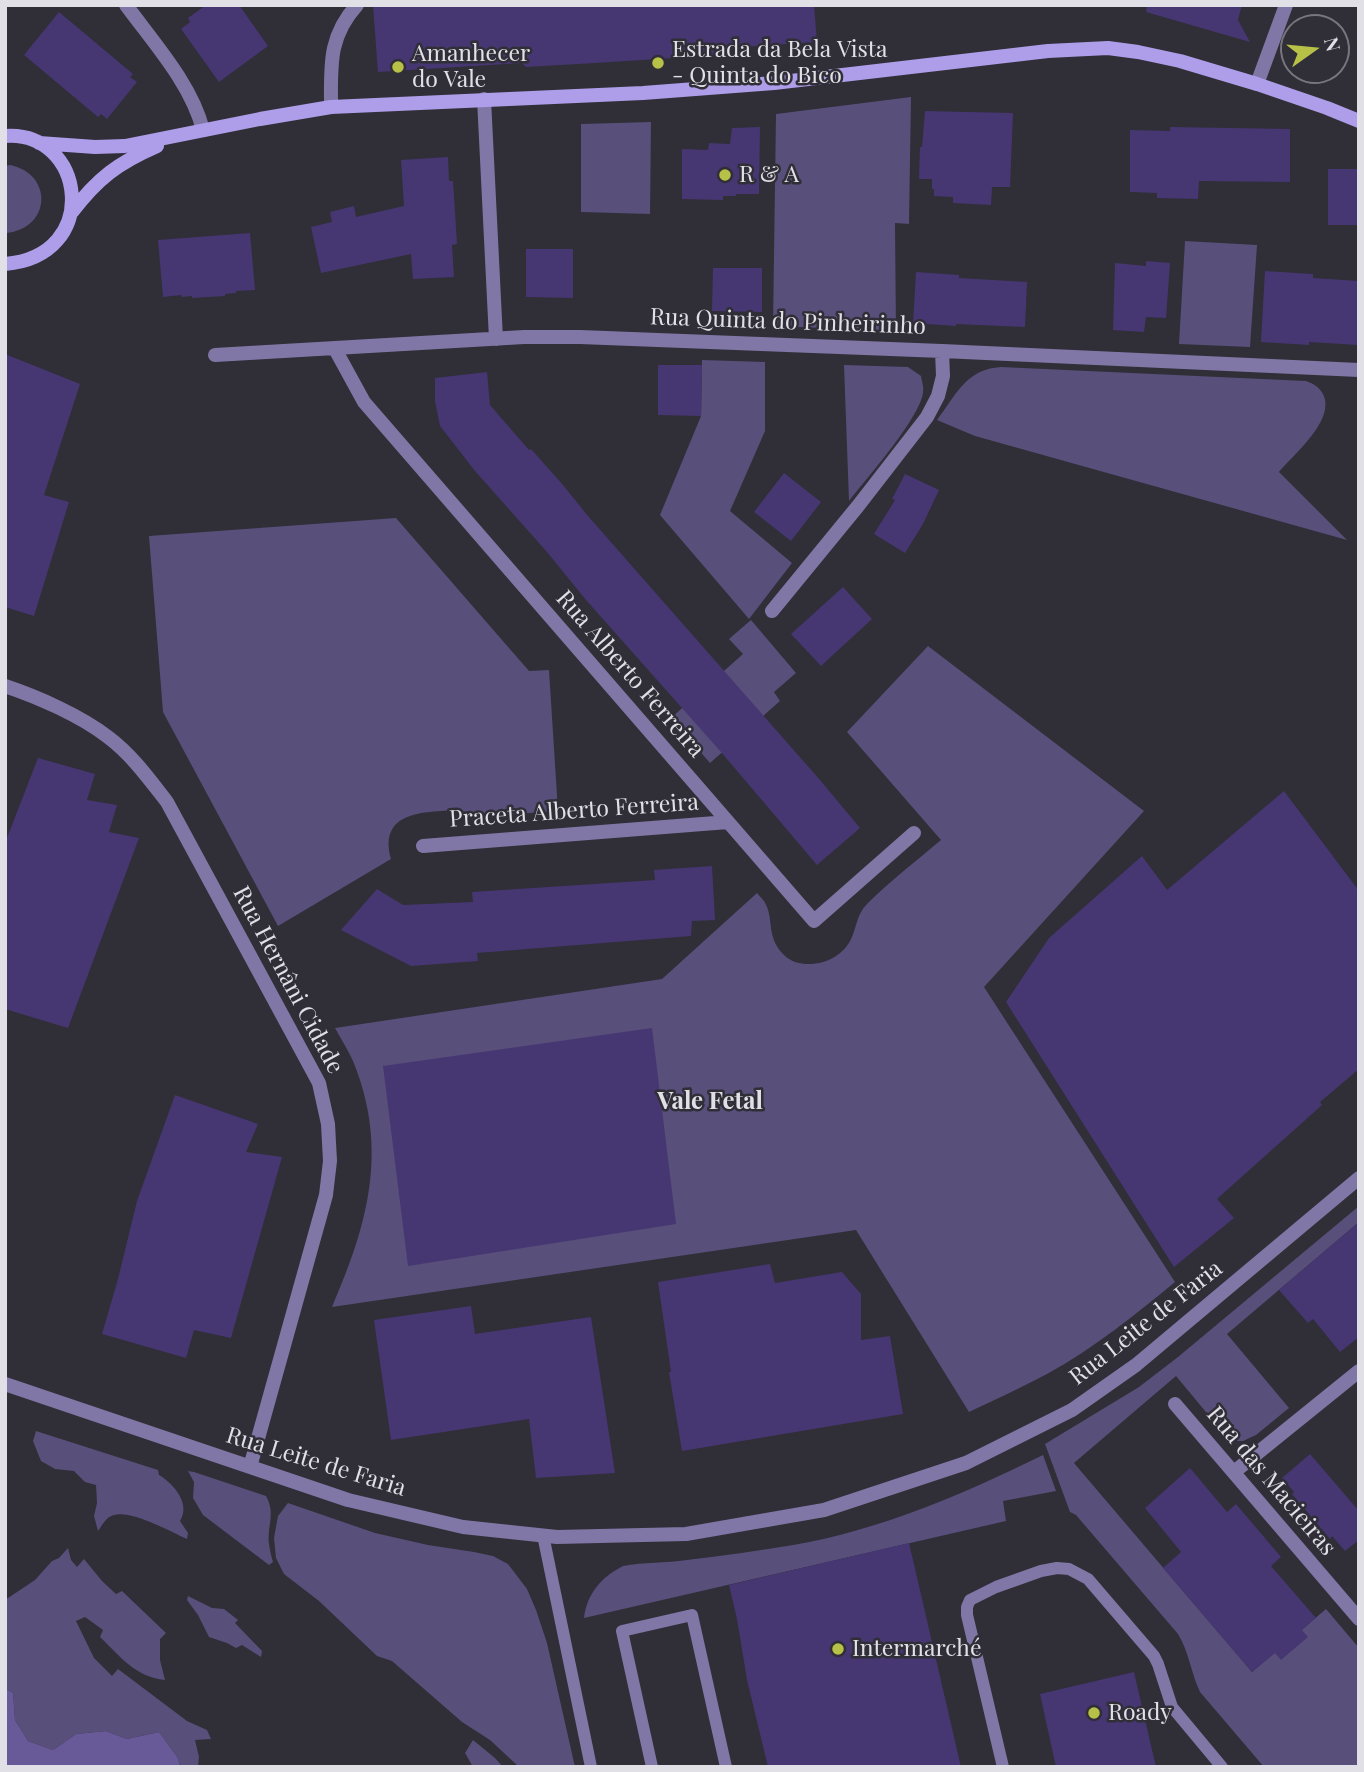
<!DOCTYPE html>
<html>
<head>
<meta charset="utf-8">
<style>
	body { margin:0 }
	#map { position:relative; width:1364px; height:1772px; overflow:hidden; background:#302e37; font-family:"Playfair Display",serif }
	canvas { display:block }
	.frame { position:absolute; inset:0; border:7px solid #e1e0e6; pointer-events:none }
	.north { position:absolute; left:1280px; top:14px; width:70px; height:70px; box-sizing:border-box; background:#302e37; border:2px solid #77757d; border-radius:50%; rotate:75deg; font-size:19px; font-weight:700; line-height:28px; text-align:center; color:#e1e0e6 }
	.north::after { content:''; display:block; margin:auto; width:24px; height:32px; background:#b8c147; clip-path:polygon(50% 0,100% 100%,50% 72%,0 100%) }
</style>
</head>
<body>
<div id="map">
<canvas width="1364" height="1772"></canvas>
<div class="frame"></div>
<div class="north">N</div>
</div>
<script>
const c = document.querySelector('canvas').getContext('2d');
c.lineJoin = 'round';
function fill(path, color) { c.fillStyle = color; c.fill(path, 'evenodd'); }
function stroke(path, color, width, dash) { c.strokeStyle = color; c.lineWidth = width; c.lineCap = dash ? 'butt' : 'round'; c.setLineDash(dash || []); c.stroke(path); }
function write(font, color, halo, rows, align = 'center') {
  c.font = font + ' "Playfair Display",serif'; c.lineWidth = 5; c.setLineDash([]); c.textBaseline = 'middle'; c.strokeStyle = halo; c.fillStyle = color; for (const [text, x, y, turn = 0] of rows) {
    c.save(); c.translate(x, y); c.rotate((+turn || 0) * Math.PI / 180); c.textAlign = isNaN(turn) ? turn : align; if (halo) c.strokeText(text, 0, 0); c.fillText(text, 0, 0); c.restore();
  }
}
fill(new Path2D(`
	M911,97L909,224L895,223L896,331L773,326L776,114Z
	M651,122L650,214L581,212V124Z
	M10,165C54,174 51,229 6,233L5,166Z
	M1185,241L1257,245L1250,347L1179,344Z
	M702,360L765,362V431L730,511L792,563L749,619L660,515L701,416Z
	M844,365L908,367L921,376C922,382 924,387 923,393C919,419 867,478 849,501Z
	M1001,367L1306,381C1314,384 1319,387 1323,394C1336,420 1294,454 1279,472L1347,540L975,436L937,420C956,395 966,369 1001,367Z
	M396,518L529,671L549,670L558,811L458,818L457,810C424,812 378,811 391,859L278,926L163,712L149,536Z
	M751,620L796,673L774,692L780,701L710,763L671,718L743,654L729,639Z
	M928,646L1144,811L984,987L1175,1282C1135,1315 1093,1349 1047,1374C1022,1387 995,1400 969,1412L856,1230L332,1307C368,1224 389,1149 353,1061C348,1050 341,1039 335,1028L662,979L757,893C759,896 762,898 764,901C775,918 765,936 784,955C791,962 800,964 809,964C827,964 845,954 852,937C857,925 857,914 867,904C890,881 916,861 941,840L847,732Z
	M1359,1206V1222L1227,1334L1289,1408L1256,1435L1243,1441H1237L1225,1435L1176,1376L1074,1463L1252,1672L1326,1609L1359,1648V1763L1354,1767H1264L1200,1692C1191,1673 1189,1652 1178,1634L1076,1515L1070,1512L1045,1444L1139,1387L1178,1357Z
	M36,1431L158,1470L159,1475C174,1484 191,1504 180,1521L188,1533L187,1539C169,1531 132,1510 114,1515C106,1517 103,1524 98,1531L94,1516L97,1503L96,1485L85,1482L74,1471L55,1469L41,1461L33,1441Z
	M1043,1455L1056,1491L1003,1501L1006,1521L584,1618C587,1594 601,1577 623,1566C644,1562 665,1563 687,1560C722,1556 757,1551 793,1545C881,1530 963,1494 1043,1455Z
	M188,1471L194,1472L266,1496C276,1514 267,1525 269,1544C270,1550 271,1556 273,1562L269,1565L203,1515L193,1498L194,1482Z
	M288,1503L375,1533L428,1545L474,1552L493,1556L508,1564L527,1589L536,1610L547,1643L575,1767H519L490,1740L462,1722L392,1661L377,1656L319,1601L284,1574L276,1558L274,1538L278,1516Z
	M68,1548L71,1560L77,1567L84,1559L102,1581L116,1594L122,1591L166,1633L160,1639V1660L165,1680C135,1677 120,1656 100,1637L103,1630L85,1617L76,1621L94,1658L112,1676L118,1669L187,1721L207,1730L211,1739L195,1740L199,1757L198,1767H180L178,1758L159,1732L127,1739L106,1731L76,1734L53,1750L28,1741L15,1720L13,1693L5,1688V1600L35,1580L52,1561L59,1558Z
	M188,1596L212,1608L224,1609L238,1620L235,1623L262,1651L261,1657L242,1645L236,1648L227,1643L209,1637L198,1615L187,1600Z
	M473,1740L495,1758L503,1767H473L465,1753Z`), '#584f7a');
fill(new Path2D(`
	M5,1688L13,1693L15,1720L28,1741L53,1750L76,1734L106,1731L127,1739L159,1732L178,1758L180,1767H5Z`), '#685998');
fill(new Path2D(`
	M206,5H239L268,46L219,82L181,29L190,22L188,18Z
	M373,5H814L817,42L726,48L719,55L595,63L526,67L522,63L378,72Z
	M1147,5H1242L1238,20L1250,42L1146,12Z
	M59,12L133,74L130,77L137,82L107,119L101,114L98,117L24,55Z
	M925,111L1013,113L1010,187H992L991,205L953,203V197L934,196V189H932V179H919L920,147H922Z
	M760,127L759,194H736V196H723V200L682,199V149L708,150L709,143L730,144L732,128Z
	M1170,127L1290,129V182L1199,181L1198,199L1157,198V193L1130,192V130L1170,131Z
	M448,157L449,181H453L457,244L452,245L454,277L413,279L411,254L321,273L311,227L332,222L330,212L354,206L356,217L404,206L401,160Z
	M1328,169H1359V225H1328Z
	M250,233L255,290L236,291V293L225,294V296L192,298V296L182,297L181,295L163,297L158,240Z
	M526,249H573V298L526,297Z
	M1146,261L1170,263L1166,318L1146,317L1144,332L1113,330L1115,263L1146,266Z
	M713,268H762V312L712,311Z
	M1265,271L1313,274V278L1359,281V345L1309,342V345L1261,342Z
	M916,272L959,275V278L1027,282L1025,327L956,324V326L913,323Z
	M5,354L80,384L44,495L69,502L34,616L5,607Z
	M658,365H702L701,416L658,415Z
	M487,372L490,405L529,450L531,449L563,485L588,516L820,780L860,828L817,865L721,752L586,600L547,552L475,471L440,426L435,401V378Z
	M784,473L821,502L791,541L754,512Z
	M905,474L939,490L923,524L905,553L874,534L895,500L892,499Z
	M843,587L872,619L821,666L791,634Z
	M38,758L95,774L87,800L117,805L109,832L139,838L68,1028L5,1009V843Z
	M1284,791L1359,891V1069L1320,1102L1322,1105L1217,1199L1234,1218L1174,1267L1006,1002L1049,938L1142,856L1167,890Z
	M712,866L715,920L692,921L691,936L477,953L478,961L411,966L341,930L377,889L403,905L473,902L472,892L655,880L654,870Z
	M652,1028L676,1224L408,1266L383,1066Z
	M175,1095L258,1124L246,1152L282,1157L231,1338L194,1330L186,1358L102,1334L118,1279L137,1201Z
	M1359,1222V1337L1340,1352L1313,1319L1308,1323L1279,1290Z
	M770,1264L775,1283L842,1272L861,1294V1340L890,1336L903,1414L682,1451L669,1372H671L658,1282Z
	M471,1306L475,1334L591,1317L615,1473L536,1478L529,1419L391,1440L374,1320Z
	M1310,1454L1359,1511V1540L1345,1551L1332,1536L1330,1539L1292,1494L1294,1492L1282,1478Z
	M1190,1468L1227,1512L1236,1504L1281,1557L1271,1566L1316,1618L1302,1630L1308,1637L1281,1660L1275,1653L1252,1672L1163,1568L1181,1552L1145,1508Z
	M909,1543L961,1767H768L747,1680L737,1619L729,1585Z
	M1134,1672L1156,1767H1056L1040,1694Z`), '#463772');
stroke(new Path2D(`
	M543,1535L591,1767
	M652,1767L622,1631L692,1615L726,1767
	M1003,1767L967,1615V1607L970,1600L996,1587L1041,1571L1057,1568L1069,1569L1088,1579L1154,1656L1158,1664L1172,1707L1222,1767`), '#8077a6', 12);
stroke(new Path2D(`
	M126,5C154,43 192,85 203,130
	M1257,84L1286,5
	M484,99L496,339
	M331,107C331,66 328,37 357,5
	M335,349L364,402L814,921L914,833
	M215,355L524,337H580L942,351L1359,370
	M772,611L858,506L927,417L938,396L943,376L942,351
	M5,686C38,697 81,716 108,737C132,755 149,779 167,802L319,1083L328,1124L330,1161L326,1195L250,1467
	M423,846L728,822
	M5,1384L348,1500L463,1527L557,1537L686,1534L824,1510L966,1463L1072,1410L1136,1365L1359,1178
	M1175,1404L1359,1619
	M1234,1472L1359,1371`), '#8077a6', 14);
stroke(new Path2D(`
	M5,136C85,130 103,256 5,264
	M39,143L95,147L125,146L260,119L331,107L643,93L774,83L1048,51L1108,48L1138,52L1180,61L1257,84L1327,108L1359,121
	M72,212C98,178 118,163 157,146`), '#ae9ee9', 14);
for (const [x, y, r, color] of [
	[658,63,7,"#b8c147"],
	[398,67,7,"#b8c147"],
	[725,175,7,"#b8c147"],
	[838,1649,7,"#b8c147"],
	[1094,1713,7,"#b8c147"]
]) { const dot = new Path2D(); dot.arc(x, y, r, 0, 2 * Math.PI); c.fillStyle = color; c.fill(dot); stroke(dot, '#302e37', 2.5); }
write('23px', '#e1e0e6', '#302e37', [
	["Estrada da Bela Vista",672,50],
	["- Quinta do Bico",672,76],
	["Amanhecer",412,54],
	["do Vale",412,80],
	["R & A",739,175],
	["Intermarché",852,1649],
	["Roady",1108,1713]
], 'left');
write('23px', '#e1e0e6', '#302e37', [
	["Rua Quinta do Pinheirinho",788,322,2],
	["Rua Alberto Ferreira",630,674,49],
	["Praceta Alberto Ferreira",574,811,-4],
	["Rua Hernâni Cidade",288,980,62],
	["Rua Leite de Faria",1146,1323,-38],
	["Rua Leite de Faria",316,1462,17],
	["Rua das Macieiras",1271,1481,50]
]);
write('bold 24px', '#e1e0e6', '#302e37', [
	["Vale Fetal",710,1102]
]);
</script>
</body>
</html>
